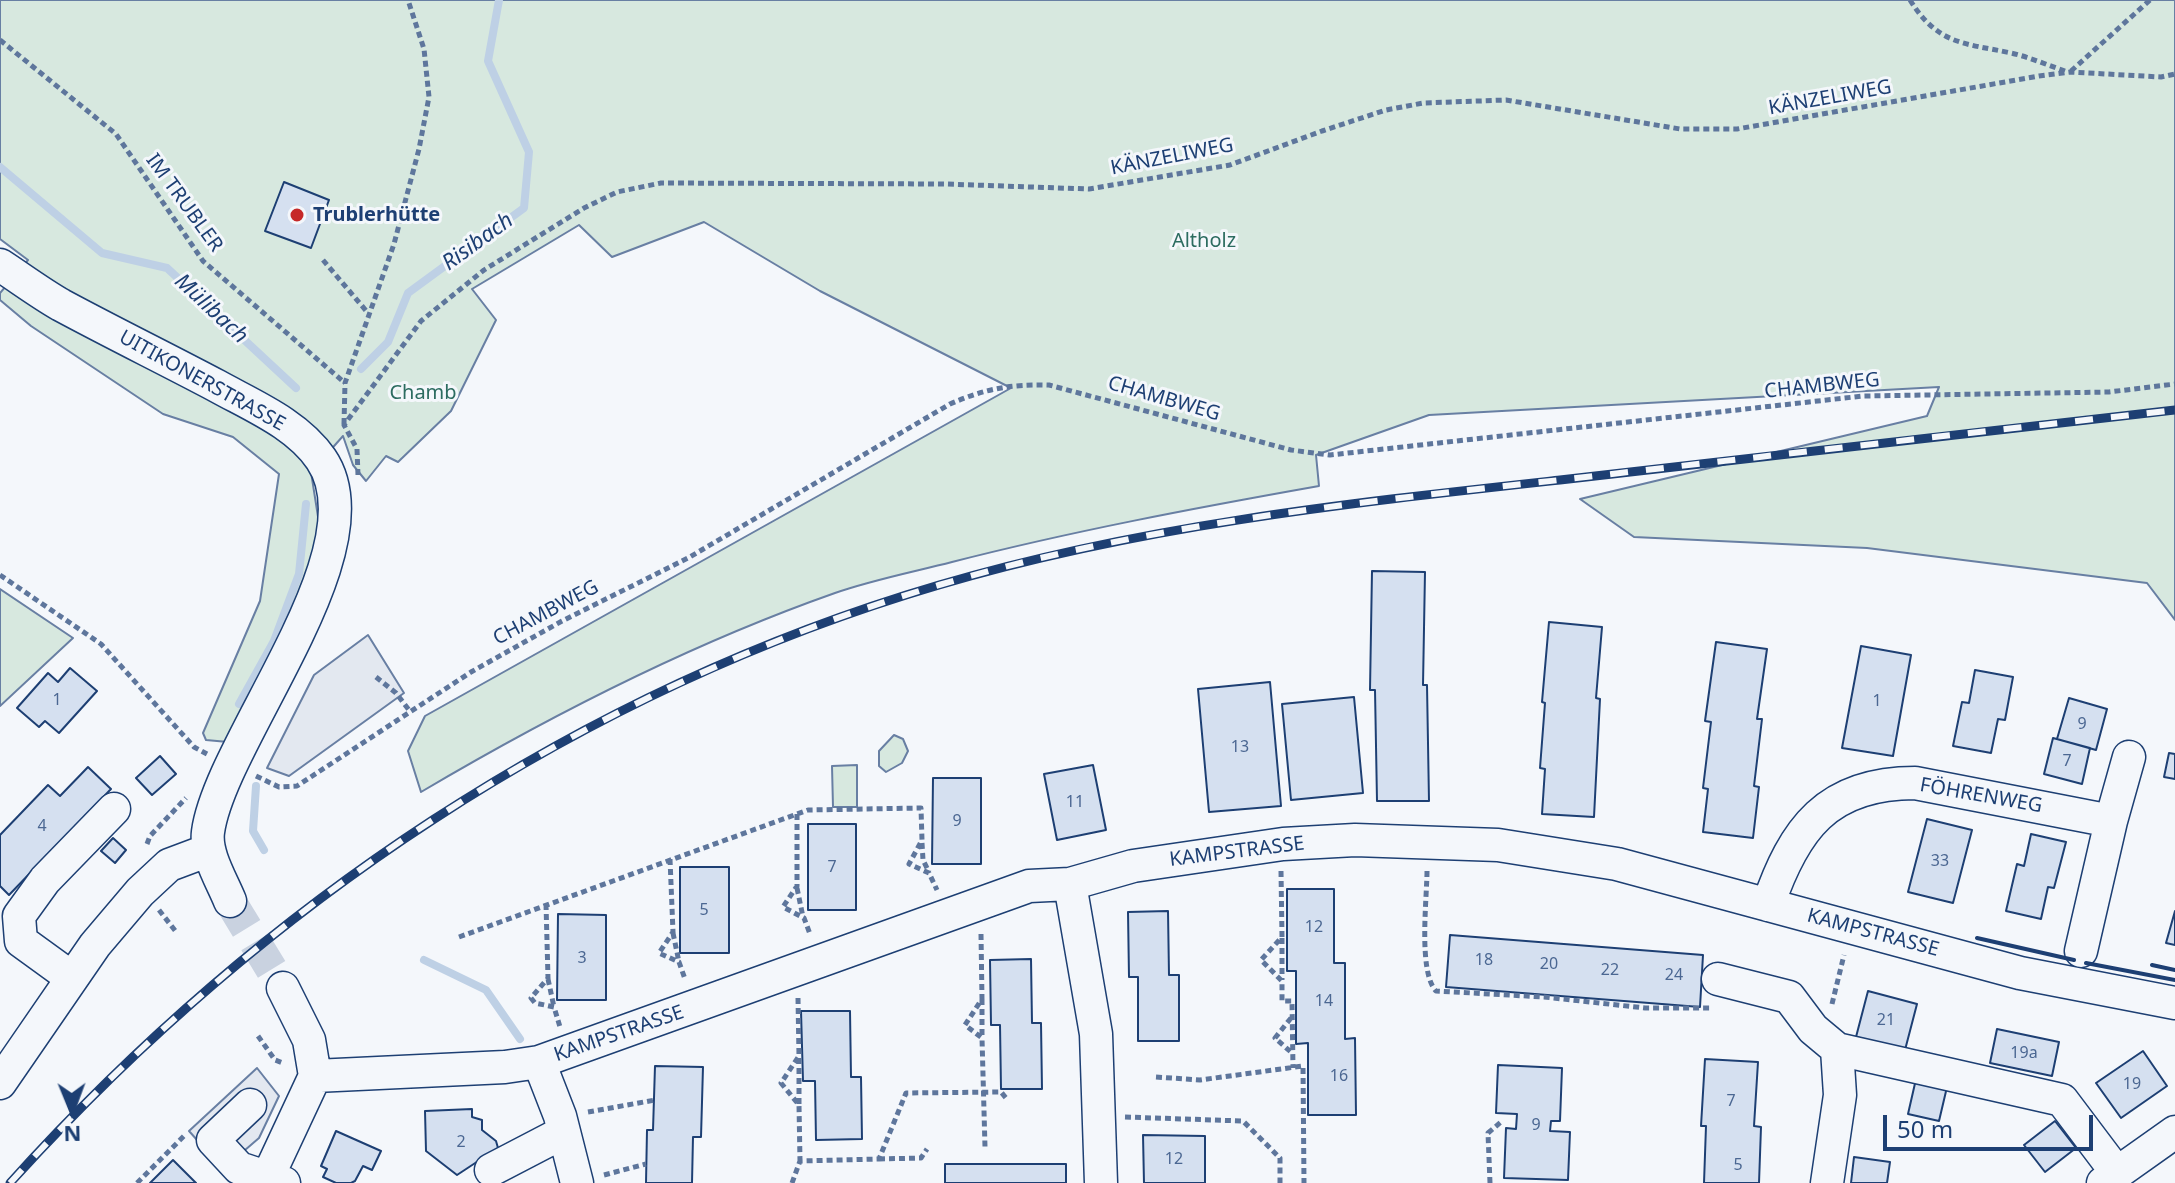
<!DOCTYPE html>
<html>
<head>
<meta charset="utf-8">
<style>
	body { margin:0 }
	#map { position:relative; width:2175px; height:1183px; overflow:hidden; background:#f4f7fb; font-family:"Noto Sans",sans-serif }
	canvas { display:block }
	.north { position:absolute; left:32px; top:1071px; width:80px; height:80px; -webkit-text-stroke:6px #f4f7fb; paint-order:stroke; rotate:179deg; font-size:22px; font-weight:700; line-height:32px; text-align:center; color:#1d3f73 }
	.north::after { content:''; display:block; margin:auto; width:28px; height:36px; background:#1d3f73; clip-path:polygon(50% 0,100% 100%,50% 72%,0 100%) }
	.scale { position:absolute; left:1883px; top:1115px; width:210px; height:36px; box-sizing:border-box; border:4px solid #1d3f73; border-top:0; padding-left:10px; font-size:24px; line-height:28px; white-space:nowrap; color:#1d3f73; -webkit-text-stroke:6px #f4f7fb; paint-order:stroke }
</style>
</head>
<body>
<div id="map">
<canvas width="2175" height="1183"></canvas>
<div class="north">N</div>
<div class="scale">50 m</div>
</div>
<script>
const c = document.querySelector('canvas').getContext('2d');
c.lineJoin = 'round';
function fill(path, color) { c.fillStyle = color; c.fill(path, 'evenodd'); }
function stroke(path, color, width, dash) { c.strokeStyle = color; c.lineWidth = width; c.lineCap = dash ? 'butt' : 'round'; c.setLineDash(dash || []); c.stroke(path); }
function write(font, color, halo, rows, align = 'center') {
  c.font = font + ' "Noto Sans",sans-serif'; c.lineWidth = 6; c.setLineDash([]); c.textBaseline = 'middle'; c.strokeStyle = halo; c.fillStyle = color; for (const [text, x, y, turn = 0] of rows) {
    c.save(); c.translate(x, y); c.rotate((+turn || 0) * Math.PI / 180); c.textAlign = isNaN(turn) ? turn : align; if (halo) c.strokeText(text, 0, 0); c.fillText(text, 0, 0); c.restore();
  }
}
const green = new Path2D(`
	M0,0H2175V620L2147,583L1867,548L1634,537L1580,499L1927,416L1939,387L1429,415L1316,455L1319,486C1195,508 1073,531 952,562C913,572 872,580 835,593C690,644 553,714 421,792L408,751L425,716L1011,388L820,291L704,222L612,257L579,225L472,289L496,320L451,411L398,462L386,456L366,481L353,465L343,436L311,472L319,523L305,588L228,742L206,740L203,733L260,601L279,474L233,437L163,414L31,326L0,300V293L28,260L0,239Z
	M0,589L73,638L0,706Z
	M894,735L903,739L908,751L902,763L886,772L879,766V751Z
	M857,765V807H833L832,766Z`);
fill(green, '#d7e8df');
stroke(green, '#687fa3', 2);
const parking = new Path2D(`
	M368,635L404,693L289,776L267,768L314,675Z
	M257,1068L279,1096L259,1138L223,1169L189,1131Z`);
fill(parking, '#e3e8f0');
stroke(parking, '#687fa3', 2);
stroke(new Path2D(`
	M0,167L102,253L167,268L296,388
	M361,369L388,342L408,293L524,208L529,152L488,61L499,0
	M239,704L274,641L299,574L306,504
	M256,786L253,831L264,850
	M424,960L486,990L520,1039`), '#bed0e5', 8);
const building = new Path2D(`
	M284,182L329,200L311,248L265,231Z
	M1372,571L1425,572L1423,685H1427L1429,801H1377L1375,690H1370Z
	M1549,622L1602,627L1596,698L1600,699L1594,817L1542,814L1545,769L1540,768L1545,703L1542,702Z
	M1716,642L1767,649L1757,719H1762L1754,786L1759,787L1753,838L1703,832L1708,789L1703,788L1711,722L1705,721Z
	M1861,646L1911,655L1893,756L1842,748Z
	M70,668L97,691L59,733L45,721L39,727L17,708L48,673L58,682Z
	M1975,670L2013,677L2005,720L1998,719L1991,753L1953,746L1962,702L1969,703Z
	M1270,682L1281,806L1209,812L1198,689Z
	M1354,697L1363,793L1291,800L1282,704Z
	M2069,698L2107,709L2096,750L2057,739Z
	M2053,738L2090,748L2082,784L2044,774Z
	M2169,753L2175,754V779L2164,777Z
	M160,756L176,774L152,795L136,778Z
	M1093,765L1106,830L1057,840L1044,774Z
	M88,767L111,789L9,895L0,886V835L48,785L60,796Z
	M933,778H981V864H932Z
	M1927,819L1972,830L1953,903L1908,892Z
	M808,824H856V910H808Z
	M2031,834L2066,842L2054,888L2048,887L2041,919L2006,911L2017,864L2024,866Z
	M113,838L126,850L115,863L101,851Z
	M680,867H729V953H680Z
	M1287,889H1334V963H1345V1039L1355,1038L1356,1115H1308V1043L1296,1044V971H1287Z
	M1168,911L1169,975H1179V1041H1138V977H1129L1128,912Z
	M2175,911V945L2166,943Z
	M558,914L606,915V1000H557Z
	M1450,935L1703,955L1700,1007L1446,987Z
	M1031,959L1032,1023H1041L1042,1089H1001L1000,1025H991L990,960Z
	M1868,991L1917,1004L1905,1050L1856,1037Z
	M801,1011H850L851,1077H861L862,1139L816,1140L815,1081H803Z
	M1997,1029L2059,1042L2052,1076L1990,1063Z
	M2143,1051L2167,1086L2121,1118L2096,1083Z
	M1705,1059L1758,1062L1754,1126L1761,1127L1759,1183H1704L1706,1126H1701Z
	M1498,1065L1562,1068L1560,1121H1551L1550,1131L1570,1132L1568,1180L1504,1178L1506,1128L1516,1129L1517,1114L1496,1113Z
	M655,1066L703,1067L701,1137H693L692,1183H646L647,1130H653Z
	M1916,1079L1947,1087L1939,1121L1908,1114Z
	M472,1109V1117L482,1120V1130L496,1141L498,1148L457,1175L426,1151L425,1111Z
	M2055,1121L2076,1148L2045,1172L2024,1145Z
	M336,1131L381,1151L372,1170L363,1166L355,1181L351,1183H336L323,1177L327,1169L321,1166Z
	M1143,1135L1205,1136V1183H1144Z
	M1854,1157L1890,1162L1887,1183H1851Z
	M173,1160L196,1183H150Z
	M945,1164H1066V1183H945Z`);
fill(building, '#d5e0f0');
stroke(building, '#1d3f73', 2);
stroke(new Path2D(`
	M230,901L283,988`), '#c9d2e0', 32, [32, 16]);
const minor = new Path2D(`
	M0,265C20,278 40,293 61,305C113,333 166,359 217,386C253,406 297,424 321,459C383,549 220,741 208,832C205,854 222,881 230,901
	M1070,884L1096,1034L1101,1183
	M1768,905C1794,829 1827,783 1915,783L2111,821L2129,757
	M2081,951L2111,821
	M72,978L21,941L19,916L45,880L114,809
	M1718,979L1789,997L1813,1029L1837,1049L2062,1100L2117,1173
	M539,1062L560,1116L577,1183
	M315,1076L505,1067L539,1062L1029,886L1070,884L1133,866L1283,844L1355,840L1498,845L1617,864L2020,973L2175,1003
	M0,1083L95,945L140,892L169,865L209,850
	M250,1105L213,1140L239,1168L284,1183
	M491,1170L564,1132
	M265,1183L315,1076L309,1040L283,988
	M1827,1183L1840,1095L1837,1049
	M2103,1183L2175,1132`);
stroke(minor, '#1d3f73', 35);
stroke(new Path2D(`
	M1910,0C1938,45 1964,43 2011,53C2029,57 2047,65 2065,71
	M0,40L116,134L203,261L345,383
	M2071,71L2150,0
	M323,260L368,313
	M344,424L345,383L394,244L419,149L429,97L424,49L408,0
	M358,475L357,449L344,425L421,321L484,270L584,208L617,192L661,183L945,184L1089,189L1230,165L1322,131L1386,110L1423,103L1506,100L1680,129H1737L2039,76L2070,72L2161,77L2175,74
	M0,575L101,644L194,747L207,754
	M376,677L396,693L409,710
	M256,776L279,787L297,786L471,672L562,621L688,558L950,404C984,389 1011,384 1049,385L1291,450L1330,455L1863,396L2109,392L2175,384
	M797,814V886L783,907L804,918L810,934
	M922,843L923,860L929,872
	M147,844L150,836L186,798
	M670,859L673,932L659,953L679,962L685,979
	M1281,871L1282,937L1261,960L1282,981V1001H1292L1293,1068
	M1427,871C1427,898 1418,972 1436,991L1544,997L1645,1008H1710
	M797,888L803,917
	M546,904L548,978L531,998L535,1003L554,1007L560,1027
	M159,910L177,933
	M673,933L679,962
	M981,934L982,999L965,1025L982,1038L985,1147
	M459,937L808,810L921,808L922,840L909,864L929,873L937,890
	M1282,938V980
	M548,979L554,1007
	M798,998L799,1056L781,1083L799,1105L800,1161
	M982,999V1037
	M1832,1004L1844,955
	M1291,1018L1275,1038L1292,1053
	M258,1036L275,1060L283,1063
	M799,1058V1104
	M1156,1077L1200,1080L1303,1066L1304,1183
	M588,1112L655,1100
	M1125,1117L1243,1121L1280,1158V1183
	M879,1159L921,1158L927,1149
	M604,1175L646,1164
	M137,1183L184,1136
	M792,1183L800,1161L879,1159L906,1093L1001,1092L1006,1098
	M1490,1183L1488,1133L1501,1122`), '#5e769c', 5, [6, 4]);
stroke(minor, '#f4f7fb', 32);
const rail = new Path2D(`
	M10,1183C260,906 578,691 939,585C1142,525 1350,503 1560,480C1765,456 1970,433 2175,410`);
stroke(rail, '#1d3f73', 9);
stroke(rail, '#f4f7fb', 6, [18]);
stroke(new Path2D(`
	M1977,938L2074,960
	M2086,963L2175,980
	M2152,965L2175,970`), '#1d3f73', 4);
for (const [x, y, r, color] of [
	[297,215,8,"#c62828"]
]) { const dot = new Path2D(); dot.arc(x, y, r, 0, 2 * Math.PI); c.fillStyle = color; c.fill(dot); stroke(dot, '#f4f7fb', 3); }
write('16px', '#4b6792', null, [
	["1",57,700],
	["1",1877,701],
	["9",2082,724],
	["13",1240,747],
	["7",2067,761],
	["11",1075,802],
	["9",957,821],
	["4",42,826],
	["33",1940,861],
	["7",832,867],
	["5",704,910],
	["12",1314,927],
	["3",582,958],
	["18",1484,960],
	["20",1549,964],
	["22",1610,970],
	["24",1674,975],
	["14",1324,1001],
	["21",1886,1020],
	["19a",2024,1053],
	["16",1339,1076],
	["19",2132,1084],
	["7",1731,1101],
	["9",1536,1125],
	["2",461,1142],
	["12",1174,1159],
	["5",1738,1165]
]);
write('20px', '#1d3f73', '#f4f7fb', [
	["KÄNZELIWEG",1830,98,-10],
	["KÄNZELIWEG",1172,157,-11],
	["IM TRUBLER",184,203,54],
	["UITIKONERSTRASSE",202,381,29],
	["CHAMBWEG",1822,386,-6],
	["CHAMBWEG",1164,399,16],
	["CHAMBWEG",546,613,-28],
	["FÖHRENWEG",1981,796,10],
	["KAMPSTRASSE",1237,852,-7],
	["KAMPSTRASSE",1873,933,15],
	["KAMPSTRASSE",619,1034,-19]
]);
write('bold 20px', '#1d3f73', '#f4f7fb', [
	["Trublerhütte",313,215]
], 'left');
write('20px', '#2c6c60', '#f4f7fb', [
	["Altholz",1204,241],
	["Chamb",423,393]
]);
write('italic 22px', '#1d3f73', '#f4f7fb', [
	["Risibach",478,242,-36],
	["Mülibach",211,309,43]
]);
</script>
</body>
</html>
